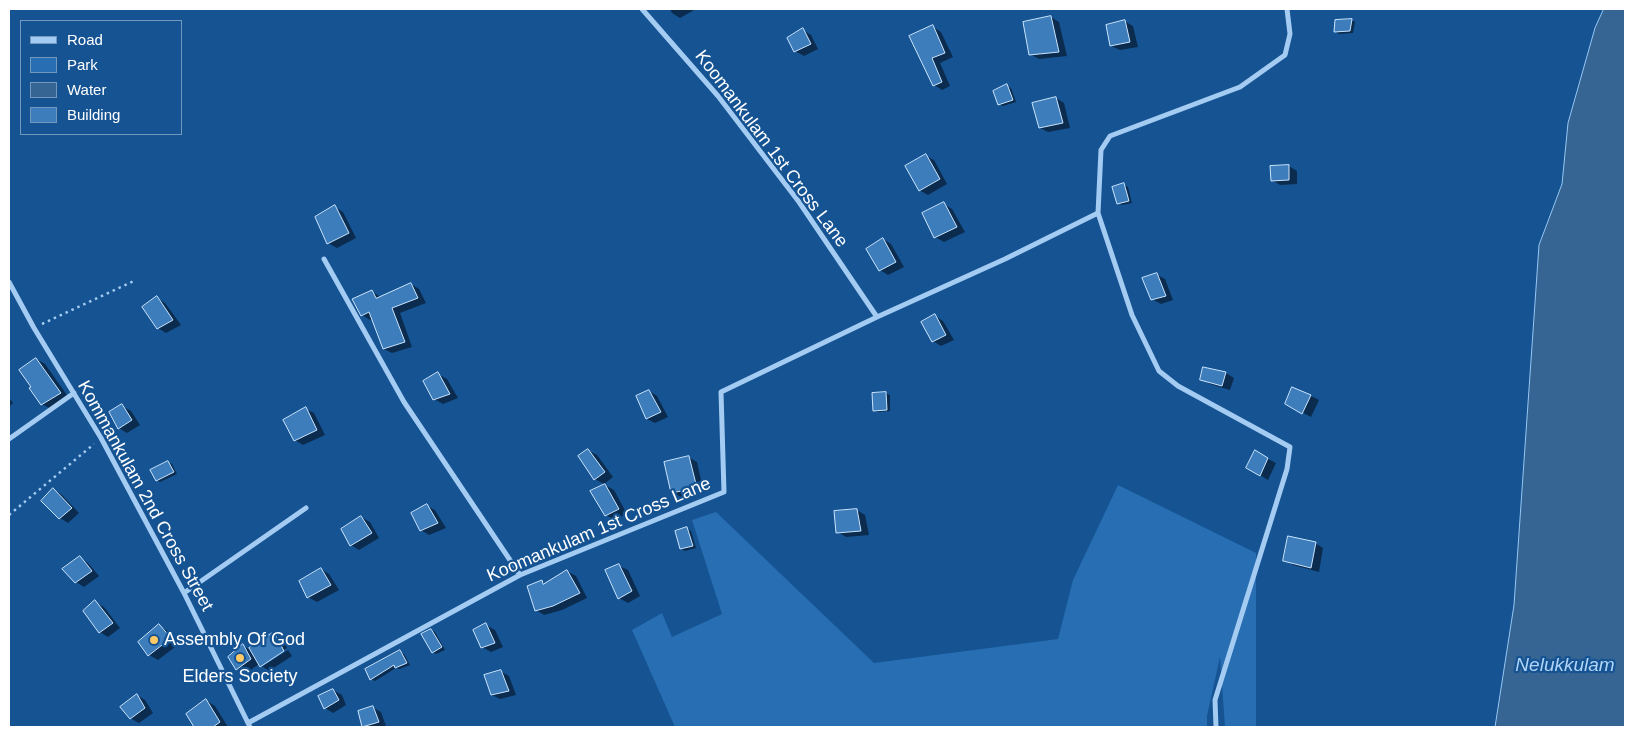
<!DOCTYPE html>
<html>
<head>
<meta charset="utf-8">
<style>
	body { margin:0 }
	#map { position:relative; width:1634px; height:736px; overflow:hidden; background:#155393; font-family:Arial,sans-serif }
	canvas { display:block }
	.frame { position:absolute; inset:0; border:10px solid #fff; pointer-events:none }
	.legend { position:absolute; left:20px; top:20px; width:162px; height:115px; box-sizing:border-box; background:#155393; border:1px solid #7398be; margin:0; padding:6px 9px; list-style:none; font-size:15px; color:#fff }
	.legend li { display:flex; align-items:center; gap:10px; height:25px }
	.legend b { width:25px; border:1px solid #7398be }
</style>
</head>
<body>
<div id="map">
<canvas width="1634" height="736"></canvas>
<div class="frame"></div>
<ul class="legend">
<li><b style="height:6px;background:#a4cbf1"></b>Road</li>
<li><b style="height:14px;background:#276eb2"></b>Park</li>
<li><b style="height:14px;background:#376593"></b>Water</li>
<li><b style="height:14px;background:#3d7dbb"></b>Building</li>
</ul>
</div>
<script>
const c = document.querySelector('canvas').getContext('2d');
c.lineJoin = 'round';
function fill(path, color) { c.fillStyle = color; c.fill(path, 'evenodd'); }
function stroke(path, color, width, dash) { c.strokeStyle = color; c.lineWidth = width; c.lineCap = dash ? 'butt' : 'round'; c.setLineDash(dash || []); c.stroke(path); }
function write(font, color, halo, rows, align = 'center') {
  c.font = font + ' Arial,sans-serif'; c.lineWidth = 4.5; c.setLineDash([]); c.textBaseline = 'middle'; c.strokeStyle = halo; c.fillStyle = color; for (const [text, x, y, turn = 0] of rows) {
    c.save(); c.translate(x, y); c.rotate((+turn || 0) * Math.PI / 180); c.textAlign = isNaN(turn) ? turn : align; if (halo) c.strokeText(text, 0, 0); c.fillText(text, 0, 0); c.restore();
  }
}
fill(new Path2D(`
	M1118,485L1256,553V727H1225L1220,657L1207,716V727H675L632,630L662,613L672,637L722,614L692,520L716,512L874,663L1058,639L1073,580Z`), '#276eb2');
const water = new Path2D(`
	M1604,9H1625V727H1495L1514,605L1539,245L1562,184L1568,123L1595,28Z`);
fill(water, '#376593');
stroke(water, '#96c7f4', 1);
fill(new Path2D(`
	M670,9H696L680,18L672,13Z
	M1051,17L1059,22L1067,56L1039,59L1030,54Z
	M1351,20L1355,22L1353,33L1339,34L1336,32Z
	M1124,21L1133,26L1138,47L1120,50L1111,46Z
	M933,27L941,32L953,57L940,63L950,86L942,90L934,85L911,37Z
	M803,30L811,35L818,49L804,56L795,51Z
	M1007,86L1011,88L1016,102L1003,106L999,104Z
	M1056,98L1064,103L1070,128L1048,132L1040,128Z
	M926,156L934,160L947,184L928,195L919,190Z
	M1289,166L1297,171V184L1280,185L1272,180L1271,167Z
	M1124,185L1128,187L1132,203L1122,205L1118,203Z
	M944,204L952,209L965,232L944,242L935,237L924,214Z
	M335,207L343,212L356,238L337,248L328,243Z
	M883,239L891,244L904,267L888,275L880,270Z
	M1156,274L1165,279L1173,300L1161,304L1152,299Z
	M411,284L419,289L426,303L400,313L412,347L392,353L384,349L373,318L370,320L362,315L371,291L381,297Z
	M157,298L165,303L181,325L166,333L158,328Z
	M935,316L943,321L954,340L941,346L933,341Z
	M36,359L45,364L69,398L51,409L42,404L30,389L33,387Z
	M1226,373L1234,378L1230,390L1210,384L1201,379Z
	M438,374L447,379L458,398L443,404L434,399Z
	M649,391L657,396L668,417L655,423L647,419L638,397Z
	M886,393L890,395V411L878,412L874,410Z
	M1311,396L1319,400L1311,417L1286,404Z
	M9,398L13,403L9,407Z
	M122,406L131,411L140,425L127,433L119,428Z
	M306,409L314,413L325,435L303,445L295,440Z
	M589,451L597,455L613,477L604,484L595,479Z
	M1255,452L1276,463L1268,480L1260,475Z
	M688,457L697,462L704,493L681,497L672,492Z
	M168,462L172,464L177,474L160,482L157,480Z
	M605,485L614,490L627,514L614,520L606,515Z
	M53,489L61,494L79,513L68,523L60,518L43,501Z
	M427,506L435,510L446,528L429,535L421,530Z
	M857,510L865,515L869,535L846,537L838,532Z
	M361,517L370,522L379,538L359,550L351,545Z
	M687,529L691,531L696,548L685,551L681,549Z
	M1315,543L1323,548L1319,572L1293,565L1285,560Z
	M80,558L88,563L99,576L84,587L76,582Z
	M619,566L628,570L640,596L628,603L619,598Z
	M321,569L329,574L339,590L317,602L308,597Z
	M567,571L576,576L587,598L562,610L544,615L536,610L542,582L546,584Z
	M95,602L104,607L120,628L108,637L100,632Z
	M486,625L495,630L503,647L491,652L482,647Z
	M159,626L168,631L179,644L158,660L149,655Z
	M431,630L435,632L445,650L436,654L433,652Z
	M274,634L282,639L287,648L263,663V666L288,650L292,656L269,671L259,664L245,674L237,669L229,657L243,646L249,649Z
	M400,652L404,654L410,665L400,669L396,668L375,681L371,679Z
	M500,671L509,676L516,695L500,699L492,695Z
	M333,690L342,695L346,705L333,713L325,708Z
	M137,695L145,700L153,713L139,723L130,718Z
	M207,701L215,706L228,727H195L187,714Z
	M372,707L381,712L386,726L366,727L363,726Z`), '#0007');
const building = new Path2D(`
	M1051,16L1059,52L1029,55L1023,22Z
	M1352,19L1350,31L1334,32L1335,20Z
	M1125,20L1130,42L1110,46L1106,25Z
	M933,25L945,53L932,58L942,82L933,86L909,36Z
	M803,28L811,44L794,52L787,38Z
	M1007,84L1013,100L998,105L993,91Z
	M1056,97L1063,123L1039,128L1032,103Z
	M926,154L940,179L919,191L905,166Z
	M1289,165V180L1271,181L1270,166Z
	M1124,183L1129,201L1117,204L1112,187Z
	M944,202L957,227L934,238L922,213Z
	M335,205L349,233L327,244L315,217Z
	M883,238L896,262L879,271L866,249Z
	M1157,273L1166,296L1151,300L1142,278Z
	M411,283L418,298L392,308L405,342L383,349L369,312L361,316L352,299L372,290L376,298Z
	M157,296L173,320L157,329L142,307Z
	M935,314L946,335L932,342L921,322Z
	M36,358L61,393L41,405L29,388L31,387L19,370Z
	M1203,367L1226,372L1222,386L1200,380Z
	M438,372L450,394L433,400L423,381Z
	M1292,387L1311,395L1302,414L1285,404Z
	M649,390L661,412L646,419L636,396Z
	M886,392L887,410L873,411L872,393Z
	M122,404L132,420L118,429L109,412Z
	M306,407L317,430L294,441L283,420Z
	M588,449L605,472L594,480L578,456Z
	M1255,450L1268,458L1260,476L1246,468Z
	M689,456L697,488L671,493L664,462Z
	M168,461L174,472L156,481L150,470Z
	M605,484L619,509L605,516L590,491Z
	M53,488L72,508L59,519L41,501Z
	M427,504L438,523L420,531L411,513Z
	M857,509L861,531L836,533L834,511Z
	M361,516L372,533L350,546L341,529Z
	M687,527L693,546L680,549L675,531Z
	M1288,536L1316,542L1311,568L1283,561Z
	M80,556L92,571L75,583L62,569Z
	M619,564L632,591L618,599L605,570Z
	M321,568L331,585L307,598L299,581Z
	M567,570L580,593L553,606L535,611L527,586L542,580L543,584Z
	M95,600L113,623L99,633L83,611Z
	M486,623L495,643L481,648L473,630Z
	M159,624L171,638L148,656L138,642Z
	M431,629L442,647L432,653L421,634Z
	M274,632L284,651L260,667L249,648Z
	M243,644L251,659L236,670L228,657Z
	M400,650L407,663L395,668L394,665L370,680L365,669Z
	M501,670L509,691L491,695L484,675Z
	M333,689L339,700L324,709L318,696Z
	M137,694L145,708L130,719L120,707Z
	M206,699L220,722L213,727H194L186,714Z
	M373,706L379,722L362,727L358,711Z`);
fill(building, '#3d7dbb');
stroke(building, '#cbe4fc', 1);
stroke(new Path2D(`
	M42,324L136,280
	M9,515L94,444`), '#a4cbf1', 2.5, [2.5, 4]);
stroke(new Path2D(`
	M324,259L404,402L520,575
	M9,282L34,328L101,438L184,593L250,727
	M877,317L1005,259L1098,213
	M9,439L74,393
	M184,593L306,508
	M248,723L520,575L724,492L721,392L877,317L799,202L718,96L642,9
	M1216,727L1215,700L1287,469L1290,447L1178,386L1159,371L1132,315L1098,213L1101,150L1110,136L1240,87L1285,55L1290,34L1287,9`), '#a4cbf1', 5);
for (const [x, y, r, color] of [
	[154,640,5,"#ffc964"],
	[240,658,5,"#ffc964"]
]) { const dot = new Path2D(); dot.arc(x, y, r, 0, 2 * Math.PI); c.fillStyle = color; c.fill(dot); stroke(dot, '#155393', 2); }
write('18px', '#fff', '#155393', [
	["Koomankulam 1st Cross Lane",771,149,53],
	["Kommankulam 2nd Cross Street",145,496,61],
	["Koomankulam 1st Cross Lane",599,530,-23]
]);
write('18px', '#fff', '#155393', [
	["Assembly Of God",164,640],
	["Elders Society",240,677,"center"]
], 'left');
write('italic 19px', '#b0d5f8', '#155393', [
	["Nelukkulam",1565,666]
]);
</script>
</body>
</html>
